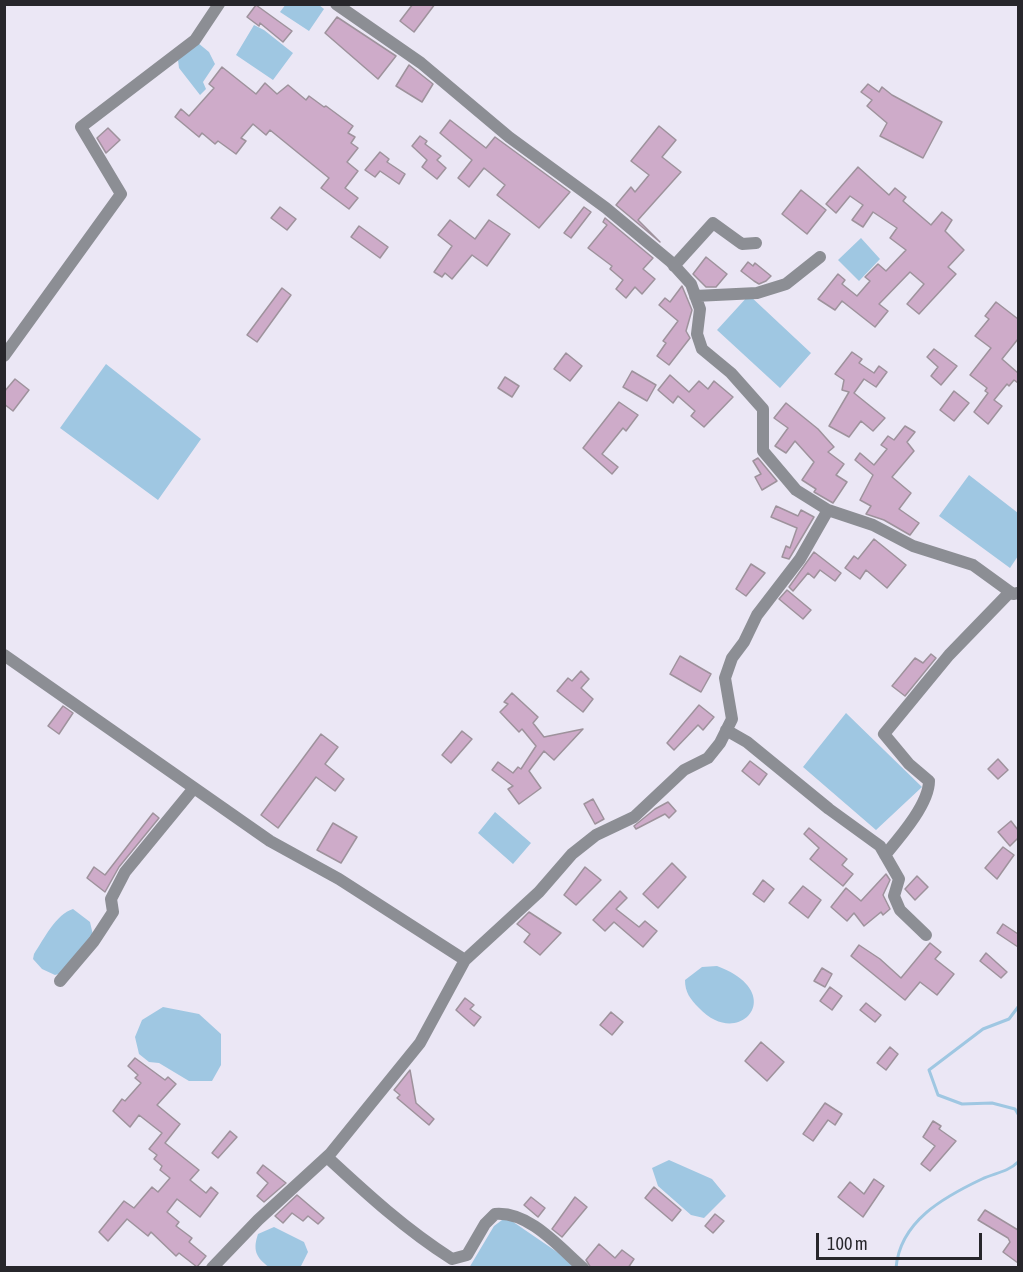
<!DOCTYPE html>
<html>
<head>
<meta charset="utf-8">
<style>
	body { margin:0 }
	#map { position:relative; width:1023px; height:1272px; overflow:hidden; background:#ebe7f5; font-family:"Asap Condensed",sans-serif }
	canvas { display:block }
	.frame { position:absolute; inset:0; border:6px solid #27262b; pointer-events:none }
	.scale { position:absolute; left:816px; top:1233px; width:166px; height:27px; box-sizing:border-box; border:3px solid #27262b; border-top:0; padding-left:8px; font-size:18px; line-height:21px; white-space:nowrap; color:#27262b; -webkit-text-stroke:4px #ebe7f5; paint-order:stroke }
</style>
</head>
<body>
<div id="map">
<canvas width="1023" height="1272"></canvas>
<div class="frame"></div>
<div class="scale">100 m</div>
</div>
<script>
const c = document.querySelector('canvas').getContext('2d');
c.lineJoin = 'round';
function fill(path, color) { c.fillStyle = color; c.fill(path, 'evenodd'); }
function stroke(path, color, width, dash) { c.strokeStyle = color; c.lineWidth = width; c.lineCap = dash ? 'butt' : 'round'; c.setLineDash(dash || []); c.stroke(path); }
fill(new Path2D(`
	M286,4L319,5L324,9L309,31L280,12Z
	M254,25L264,30L293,53L273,80L236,55Z
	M198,43L209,52L215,64L203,82L206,89L200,95L179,68L178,60Z
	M861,238L880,259L859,281L838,260Z
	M749,295L811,353L780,388L717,330Z
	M106,364L201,439L158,500L60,428Z
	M969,475L1018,513V556L1010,568L939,516Z
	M846,713L922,787L876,830L803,767Z
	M495,812L531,843L513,864L478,833Z
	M73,909L90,922L93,935L62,973L55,975L42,969L33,959L34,954C44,939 56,914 73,909Z
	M717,966C790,993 739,1051 699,1008C690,999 685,992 685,980L702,967Z
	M163,1007L199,1014L221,1034V1065L212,1081H189L159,1063L149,1062L139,1054L135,1037L142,1020Z
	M669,1160L712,1179L726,1196L704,1218L691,1215L658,1186L652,1168Z
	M506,1217L579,1267L469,1268L494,1226Z
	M274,1227L304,1242L308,1252L301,1266L269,1267C255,1257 253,1249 258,1234Z`), '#9fc7e2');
stroke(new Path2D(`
	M1018,1007L1009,1019L983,1029L929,1070L938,1095L962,1104L992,1103L1015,1109L1018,1114
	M896,1268C900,1221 944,1197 982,1179C995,1173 1008,1172 1018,1162`), '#9fc7e2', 3);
const building = new Path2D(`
	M413,4H435L414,32L400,21Z
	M256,5L292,31L283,42L260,23L259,26L247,17Z
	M337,17L396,56L378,79L325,33Z
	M409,65L433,84L422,102L396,86Z
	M222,67L256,94L265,83L277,94L288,85L306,100L309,96L324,107L326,106L353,126L348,133L355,137L351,143L358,148L347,162L358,171L345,188L358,198L349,209L321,188L329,178L270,130L266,135L253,124L241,138L246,141L236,154L218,141L215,144L202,133L199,137L175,117L181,109L189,116L214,88L209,84Z
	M868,84L879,92L882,87L892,95L942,122L923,158L880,136L887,123L867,106L872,100L861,92Z
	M450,120L486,148L495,137L570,192L539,228L497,195L505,185L484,168L469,187L458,178L472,160L440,133Z
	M659,126L676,140L662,157L681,172L638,220L660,242L616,205L631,187L635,192L649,175L631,161Z
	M108,128L120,140L106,153L97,138Z
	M420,136L427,141L425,144L441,156L437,160L446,168L437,179L422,167L427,160L412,146Z
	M380,152L389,159L387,162L405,174L399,184L380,171L375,177L365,170Z
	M858,167L889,195L895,188L906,197L903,201L931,225L942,212L952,220L945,231L964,250L948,267L956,274L919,314L907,304L924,284L910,272L879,304L888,311L875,327L842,301L835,310L818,299L838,274L845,280L842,284L857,296L870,281L865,277L878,264L886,271L906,250L890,238L897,228L873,212L863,227L852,220L863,205L850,196L836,213L826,204Z
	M801,190L826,210L807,234L782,214Z
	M280,207L296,219L287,230L271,218Z
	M584,207L591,212L571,238L564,233Z
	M605,218L653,258L643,269L655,279L642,294L635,287L626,298L616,289L623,280L610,269L612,266L588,248L607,225L603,222Z
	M450,220L475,239L489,220L510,234L487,266L472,255L452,279L445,273L442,277L434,272L452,246L438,235Z
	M359,226L388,247L380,258L351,237Z
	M706,257L727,274L716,287H706L693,274Z
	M748,262L753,266L755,263L771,276L766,281L759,284L754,281L741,271Z
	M682,286L692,310L686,331L690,338L669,365L657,356L666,343L663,341L678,321L659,305L665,298L670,302Z
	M282,288L291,295L257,342L247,335Z
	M996,302L1018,319V339L1002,359L1018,373V383L1014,380L1009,386L1007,384L994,400L1002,406L988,424L974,412L988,393L985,391L987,388L970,375L991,348L975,336L989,319L985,316Z
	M934,349L957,366L941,385L931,376L938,367L927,357Z
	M852,352L862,359L859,363L874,373L879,366L887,372L876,387L864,379L854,393L885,418L873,431L861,421L849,437L829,426L849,392L842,390L844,380L835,374Z
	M566,353L582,366L570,381L554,369Z
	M632,371L656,385L647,401L623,387Z
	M670,375L689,392L699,381L708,389L714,381L733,397L704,427L691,416L695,411L678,396L673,403L658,390Z
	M505,377L519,386L512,397L498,388Z
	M15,379L29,390L13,411L4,404V392Z
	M954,391L969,403L954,421L940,410Z
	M619,402L638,415L626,431L623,428L602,454L618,467L612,474L583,448Z
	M786,403L818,429L834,447L828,452L844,464L836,475L847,482L833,503L814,492L816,489L802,480L814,462L795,441L786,453L775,446L788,428L774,418Z
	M905,426L915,432L907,442L914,451L892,477L911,493L899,509L919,523L910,535L884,520L866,514L871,506L860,500L873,475L855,460L860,453L874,465L887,449L881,445L888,436L894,440Z
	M758,458L777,481L762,490L755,477L761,474L753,461Z
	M776,506L798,516L801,510L814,517L789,559L782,557L786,546L790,548L797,528L771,517Z
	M874,539L906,565L887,588L866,570L860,579L845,568L854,556L858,559Z
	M814,552L841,573L835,581L820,570L814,578L808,573L793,591L789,587Z
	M751,564L765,573L746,596L736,589Z
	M787,590L811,610L803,619L779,599Z
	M931,654L936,658L905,696L892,686L915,658L923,663Z
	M680,656L711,674L701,692L670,674Z
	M581,671L589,679L581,688L593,699L583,712L557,691L568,678L572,681Z
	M512,693L538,717L533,723L544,737L583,729L554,760L544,751L529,771L541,788L519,804L508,789L513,786L492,770L498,762L513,773L518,767L521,769L536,746L522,729L519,732L500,712L508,704L504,702Z
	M699,705L714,717L703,730L698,725L674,750L667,743Z
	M63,706L73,713L59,734L48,726Z
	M462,731L472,739L451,763L442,755Z
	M321,734L338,747L325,764L344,779L335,791L316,777L278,828L261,815Z
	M998,759L1008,770L998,779L988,769Z
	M750,761L767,774L759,785L742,771Z
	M593,799L604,819L595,824L584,804Z
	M668,802L676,811L669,818L665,814L636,829L634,826L655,809Z
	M153,813L159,818L119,867L105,892L87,878L94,867L105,875Z
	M1011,821L1018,830V838L1010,846L998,832Z
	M333,823L357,837L341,863L317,850Z
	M809,828L847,859L842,865L853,874L843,886L810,859L819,848L804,834Z
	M1003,847L1014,855L997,879L985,868Z
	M672,863L686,877L658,908L643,894Z
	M585,867L601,880L576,905L564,895Z
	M886,874L890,880L883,895L890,909L883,915L881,912L864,926L854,913L847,921L831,907L846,888L861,901Z
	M917,876L928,887L915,900L905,889Z
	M763,880L774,889L764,902L753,894Z
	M803,886L821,900L808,918L789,903Z
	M620,891L627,898L616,909L639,927L645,921L657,931L643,947L614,922L605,931L593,920Z
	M529,912L561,933L540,955L524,942L530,934L517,924Z
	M1003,924L1018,934V947L997,933Z
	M930,943L941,952L935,959L954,974L937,995L920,982L905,1000L851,956L859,945L880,959L901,978Z
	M986,953L1007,972L1001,978L980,961Z
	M822,968L832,974L825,987L814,981Z
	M830,987L842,996L832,1010L820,1001Z
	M465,998L474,1005L470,1009L481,1017L474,1026L456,1010Z
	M866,1003L881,1015L875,1022L860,1010Z
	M611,1012L623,1022L612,1035L600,1025Z
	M761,1042L784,1062L767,1081L745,1061Z
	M890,1047L898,1054L886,1070L877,1063Z
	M135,1058L165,1080L168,1077L176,1084L157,1105L180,1124L165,1143L199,1170L190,1180L206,1193L211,1187L218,1193L200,1217L177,1199L167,1212L179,1222L176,1226L192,1238L189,1242L206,1256L197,1267L179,1253L176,1256L151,1232L148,1236L127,1219L108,1241L99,1232L124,1201L134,1208L152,1187L158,1192L170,1178L160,1170L162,1166L154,1159L157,1155L149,1149L162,1133L139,1115L130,1127L113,1111L122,1099L125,1101L141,1083L135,1078L138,1075L128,1066Z
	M410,1070L416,1103L434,1119L429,1125L397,1098L400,1095L394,1090Z
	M825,1103L842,1114L835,1125L828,1120L813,1141L803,1134Z
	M933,1121L941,1126L939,1129L956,1141L930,1171L921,1164L935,1146L923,1137Z
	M230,1131L237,1137L218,1158L212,1153Z
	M263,1165L286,1183L264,1202L257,1196L268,1183L257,1173Z
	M874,1179L884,1186L863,1217L838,1197L850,1182L864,1194Z
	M654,1187L681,1210L672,1221L645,1198Z
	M297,1195L324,1218L318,1224L308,1216L303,1221L292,1213L283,1223L275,1216Z
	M531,1197L545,1208L538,1217L524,1205Z
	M575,1197L587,1207L562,1237L552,1229Z
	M985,1210L1018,1230V1263L1003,1252L1010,1242L1008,1238L978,1220Z
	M715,1214L724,1221L713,1233L705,1226Z
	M599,1244L615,1258L622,1250L634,1259L628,1268H591L586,1260Z`);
fill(building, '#ceabc9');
stroke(building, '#9e929c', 1.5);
stroke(new Path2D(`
	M336,4L421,63L509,137L606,208L671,262L691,284L700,309L697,334L702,349L731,373L763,409V451L796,490L828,510L873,525L913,546L973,565L1013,594L1018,593
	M674,266L713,223L742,244L756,243
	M695,296L757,293L786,284L820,257
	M4,356L121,194L81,127L195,40L219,4
	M4,655L270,841L339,879L465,960L420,1043L330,1154L258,1220L212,1268
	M726,730L747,742L829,809L880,846L899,879L894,896L900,910L926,935
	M885,855C900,837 929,804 929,781L909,764L884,734L949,655L1010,592
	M465,960L539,892L572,854L596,835L634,817L684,770L708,758L720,743L732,719L725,678L732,658L744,642L757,615L800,559L828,510
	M60,981L94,941L113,912L111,899L125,872L194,788
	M327,1157C367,1194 405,1229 452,1259L467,1255L485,1224L495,1214C529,1211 559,1247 583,1268`), '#8c8e94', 12);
</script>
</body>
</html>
